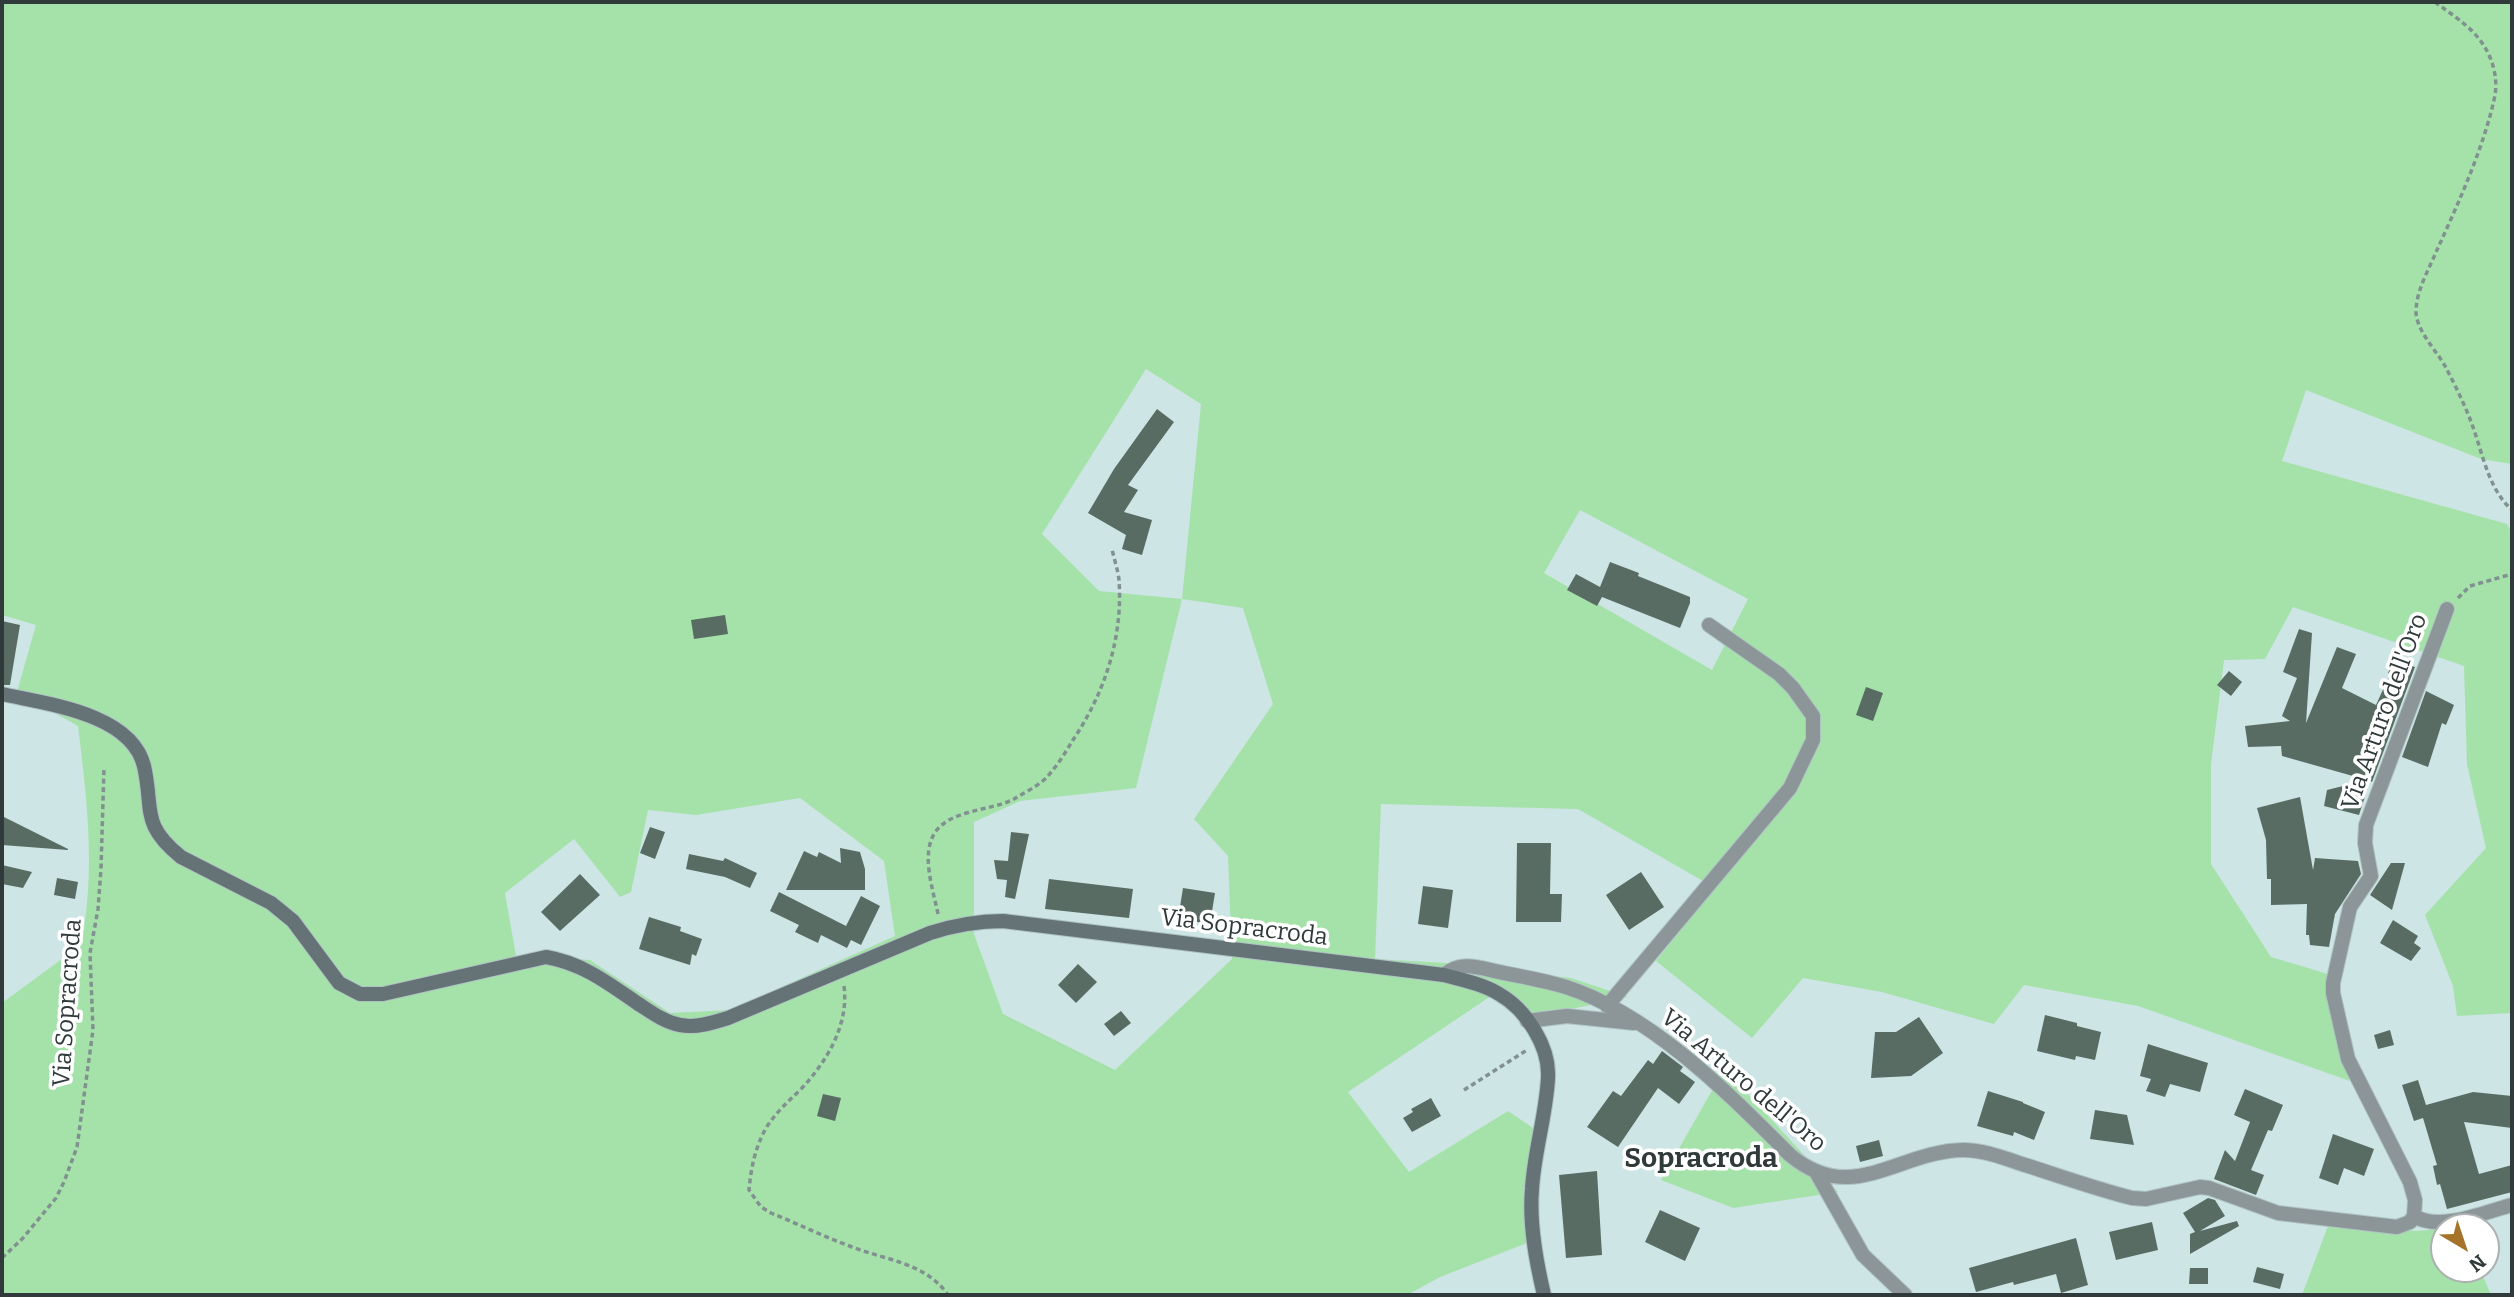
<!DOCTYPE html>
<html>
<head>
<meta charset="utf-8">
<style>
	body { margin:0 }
	#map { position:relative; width:2514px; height:1297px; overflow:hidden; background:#cde5e4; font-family:Bitter,serif }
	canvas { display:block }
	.frame { position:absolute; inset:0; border:4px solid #303a3a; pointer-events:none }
	.north { position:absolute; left:2430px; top:1213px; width:70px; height:70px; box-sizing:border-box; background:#fff; border:2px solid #acb0b0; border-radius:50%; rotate:141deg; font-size:19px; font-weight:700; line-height:28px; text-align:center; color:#303a3a }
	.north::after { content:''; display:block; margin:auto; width:24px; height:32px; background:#a5742a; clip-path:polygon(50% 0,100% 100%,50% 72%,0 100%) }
</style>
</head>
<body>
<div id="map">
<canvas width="2514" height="1297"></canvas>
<div class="frame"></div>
<div class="north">N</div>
</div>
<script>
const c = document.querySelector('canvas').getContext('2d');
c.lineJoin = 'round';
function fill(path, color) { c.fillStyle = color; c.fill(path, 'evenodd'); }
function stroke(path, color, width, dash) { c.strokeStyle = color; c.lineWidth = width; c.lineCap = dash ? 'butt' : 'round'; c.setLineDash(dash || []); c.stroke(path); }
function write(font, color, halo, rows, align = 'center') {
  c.font = font + ' Bitter,serif'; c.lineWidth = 7; c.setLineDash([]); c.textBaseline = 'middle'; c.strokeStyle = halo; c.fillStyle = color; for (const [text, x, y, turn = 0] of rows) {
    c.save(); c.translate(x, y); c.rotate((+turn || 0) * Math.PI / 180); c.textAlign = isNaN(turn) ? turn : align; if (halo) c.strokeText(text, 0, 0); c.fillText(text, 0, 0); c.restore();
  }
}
fill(new Path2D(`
	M2,2H2512V464L2481,459L2306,390L2282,461L2507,524L2512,533V1013L2457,1016L2453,986L2425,915L2486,848L2467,764L2464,666L2293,607L2265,659L2224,660L2211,764V864L2271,957L2328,974L2350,1081L2138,1006L2024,985L1994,1024L1882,992L1803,978L1752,1038L1656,961L1715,888L1578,809L1381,804L1375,959L1447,963L1571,978L1628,997L1562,1011L1516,1017L1491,996L1348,1092L1409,1172L1508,1111L1533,1128L1527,1243L1440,1277L1407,1295H2V1003L81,945C96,871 87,800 78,726L17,692L36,625L2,615ZM1146,369L1201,404L1182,599L1099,591L1042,534ZM1580,510L1748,599L1712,670L1544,573ZM1182,599L1243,608L1273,704L1194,819L1228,856L1232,959L1115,1070L1003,1014L974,934V822L1020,801L1136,788ZM800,798L884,861L895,936L730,1010L670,1013L590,960L516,956L505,893L574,839L620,897L631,892L648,810L696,815Z
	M1722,1073L1747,1093L1838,1192L1733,1208L1661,1180Z
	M2328,1226L2418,1231L2444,1228V1269H2480L2491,1295H2302Z`), '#a5e2a9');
fill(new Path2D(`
	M1157,409L1174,422L1128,485L1138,490L1124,512L1152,520L1142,555L1122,549L1126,535L1088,513L1114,469Z
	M1610,562L1639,573L1638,576L1690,597V603L1680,628L1602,597L1597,606L1567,590L1576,574L1600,587Z
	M725,615L728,634L694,639L691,620Z
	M2,621L20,625L10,685H2Z
	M2299,629L2312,633L2306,723L2337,647L2356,654L2342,688L2376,705L2390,674L2388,673L2394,660L2415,667L2372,782L2370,781L2359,815L2324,806L2327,790L2367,780L2282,756L2281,746L2248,747L2245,726L2290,721L2282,716L2297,678L2283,672Z
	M2229,671L2242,682L2231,696L2217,685Z
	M1866,687L1883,693L1873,721L1856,715Z
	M2426,691L2454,705L2446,725L2442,723L2428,767L2402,757Z
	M2300,797L2313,870L2315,858L2358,861L2361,874L2335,914L2329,947L2310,945L2309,935H2306L2307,904L2271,905V879H2267L2266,840L2257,808Z
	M2,816L68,849V850L2,845Z
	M650,827L665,832L655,859L640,853Z
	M1011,832L1029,834L1015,899L1005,897L1007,880L997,879L994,860L1008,861Z
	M1517,843H1551L1550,894H1562L1561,922H1516Z
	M840,848L860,852L865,869V890H786L804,851L817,857L819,852L841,863Z
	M689,854L723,861L725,858L757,873L750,888L725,877L686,869Z
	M2391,863H2405L2392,910L2370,895Z
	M2,865L32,872L23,888L2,884Z
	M1641,872L1664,907L1629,930L1606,895Z
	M580,874L600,895L560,931L541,912Z
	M57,878L78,882L75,899L54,895Z
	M1049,879L1133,889L1129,918L1045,909Z
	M1423,886L1453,890L1448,928L1418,924Z
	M1183,888L1215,893L1210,924L1178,919Z
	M779,892L846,926L861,896L880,906L861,945L851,940L847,948L821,935L818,943L795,932L799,925L770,911Z
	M649,917L681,927L680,931L702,939L696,956L692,954L690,965L639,949Z
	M2393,920L2418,936L2414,943L2421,948L2411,961L2380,943Z
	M1078,964L1097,982L1076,1003L1058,985Z
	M1121,1011L1131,1023L1114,1036L1104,1024Z
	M2045,1015L2077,1023V1026L2101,1032L2095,1060L2076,1056L2075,1060L2037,1051Z
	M1919,1017L1943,1053L1911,1076L1871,1078L1875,1032H1896Z
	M2390,1030L2394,1045L2378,1049L2374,1035Z
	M2148,1044L2208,1063L2200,1092L2170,1084L2165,1097L2146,1091L2151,1079L2140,1076Z
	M1662,1051L1683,1067L1680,1071L1695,1082L1679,1104L1658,1088L1618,1147L1587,1127L1613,1091L1621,1096L1648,1060L1653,1064Z
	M2418,1080L2426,1105L2473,1092L2512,1096V1128L2464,1122L2479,1174L2512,1165V1192L2447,1209L2440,1184L2437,1185L2433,1166L2437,1165L2423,1118L2414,1121L2402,1085Z
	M2245,1089L2283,1105L2272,1131L2268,1130L2251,1170L2264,1175L2256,1195L2214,1179L2225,1150L2235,1161L2250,1122L2234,1115Z
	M1988,1091L2023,1102V1103L2045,1112L2034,1140L2014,1132L2013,1136L1977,1126Z
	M823,1094L841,1098L835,1121L817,1116Z
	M1431,1098L1441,1116L1412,1132L1403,1118L1413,1112L1411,1109Z
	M2095,1110L2127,1115L2134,1145L2090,1139Z
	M2333,1134L2374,1149L2364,1176L2344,1168L2338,1185L2319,1178Z
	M1879,1140L1883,1156L1860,1162L1856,1146Z
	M1597,1171L1602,1255L1566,1258L1559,1175Z
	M2208,1198L2215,1200L2225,1216L2200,1231L2237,1221L2239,1226L2190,1254V1234L2195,1232L2183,1213Z
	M1660,1210L1700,1228L1685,1261L1645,1242Z
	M2152,1222L2158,1250L2116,1260L2109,1232Z
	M2076,1238L2088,1285L2061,1293L2056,1274L2014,1285L2013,1282L1976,1292L1969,1268Z
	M2257,1267L2284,1274L2280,1289L2253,1282Z
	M2190,1268H2208V1284H2189Z`), '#586c64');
const street = new Path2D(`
	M1444,975C1462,959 1482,969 1504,973C1525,977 1546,981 1566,987C1652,1015 1728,1093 1790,1155C1852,1207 1898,1151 1963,1150C1984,1150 2004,1158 2025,1165C2060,1176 2096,1189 2132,1198L2146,1199L2200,1187L2209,1188L2278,1213L2397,1227L2410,1222L2414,1216L2415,1200L2410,1182L2348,1059L2333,993V983L2350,907L2371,876L2365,843L2366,825L2447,609
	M1607,1006L1790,788L1813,740V716L1793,688L1779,674L1709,625
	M1527,1021L1567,1016L1634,1023
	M1816,1172L1863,1255L1905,1295
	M2414,1216C2439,1232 2485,1212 2512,1205`);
const secondary = new Path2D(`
	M2,694C46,704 131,713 144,766C154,810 140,824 181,857L271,903L293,921L339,983L360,994H383L546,957C582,963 608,983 637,1003C651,1012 664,1022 680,1025C696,1028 712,1023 728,1018L930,933C955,925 977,921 1003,921L1444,975C1462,980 1483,984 1499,994C1526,1009 1550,1047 1548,1078C1546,1116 1534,1152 1532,1189C1529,1224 1536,1261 1544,1295`);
stroke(street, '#aec3c2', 16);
stroke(secondary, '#aec3c2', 16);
stroke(new Path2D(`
	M2435,2C2455,17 2477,30 2488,53C2495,67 2498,84 2494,100C2483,149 2458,204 2437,250C2429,269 2417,289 2416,310C2415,329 2436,350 2445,366C2454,383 2463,401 2470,419C2482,449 2487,488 2512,510
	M2458,598L2470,586L2512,574
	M938,914C933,889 920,853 936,831C953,809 991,811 1014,799C1024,793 1036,787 1045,779C1056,768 1065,753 1073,740C1105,692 1123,638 1119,580C1118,570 1114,559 1112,549
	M844,986C849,1025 827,1061 802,1088C789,1101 776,1112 766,1128C755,1148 751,1168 749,1190L761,1207L771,1213C798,1224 825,1237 852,1247C886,1260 926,1263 948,1295
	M1464,1090L1527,1050
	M2,1258L23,1238L56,1198L64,1182L77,1147L93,1030L90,953L98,909L101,869L104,768`), '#809190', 3.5, [5, 3.5]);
stroke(street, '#8c9598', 14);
stroke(secondary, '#657276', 14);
write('24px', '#303a3a', '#fff', [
	["Via Arturo dell'Oro",2385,712,-70],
	["Via Sopracroda",1244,928,7],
	["Via Sopracroda",68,1003,-86],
	["Via Arturo dell'Oro",1743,1081,40]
]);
write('bold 28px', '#303a3a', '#fff', [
	["Sopracroda",1701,1159]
]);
</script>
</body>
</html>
